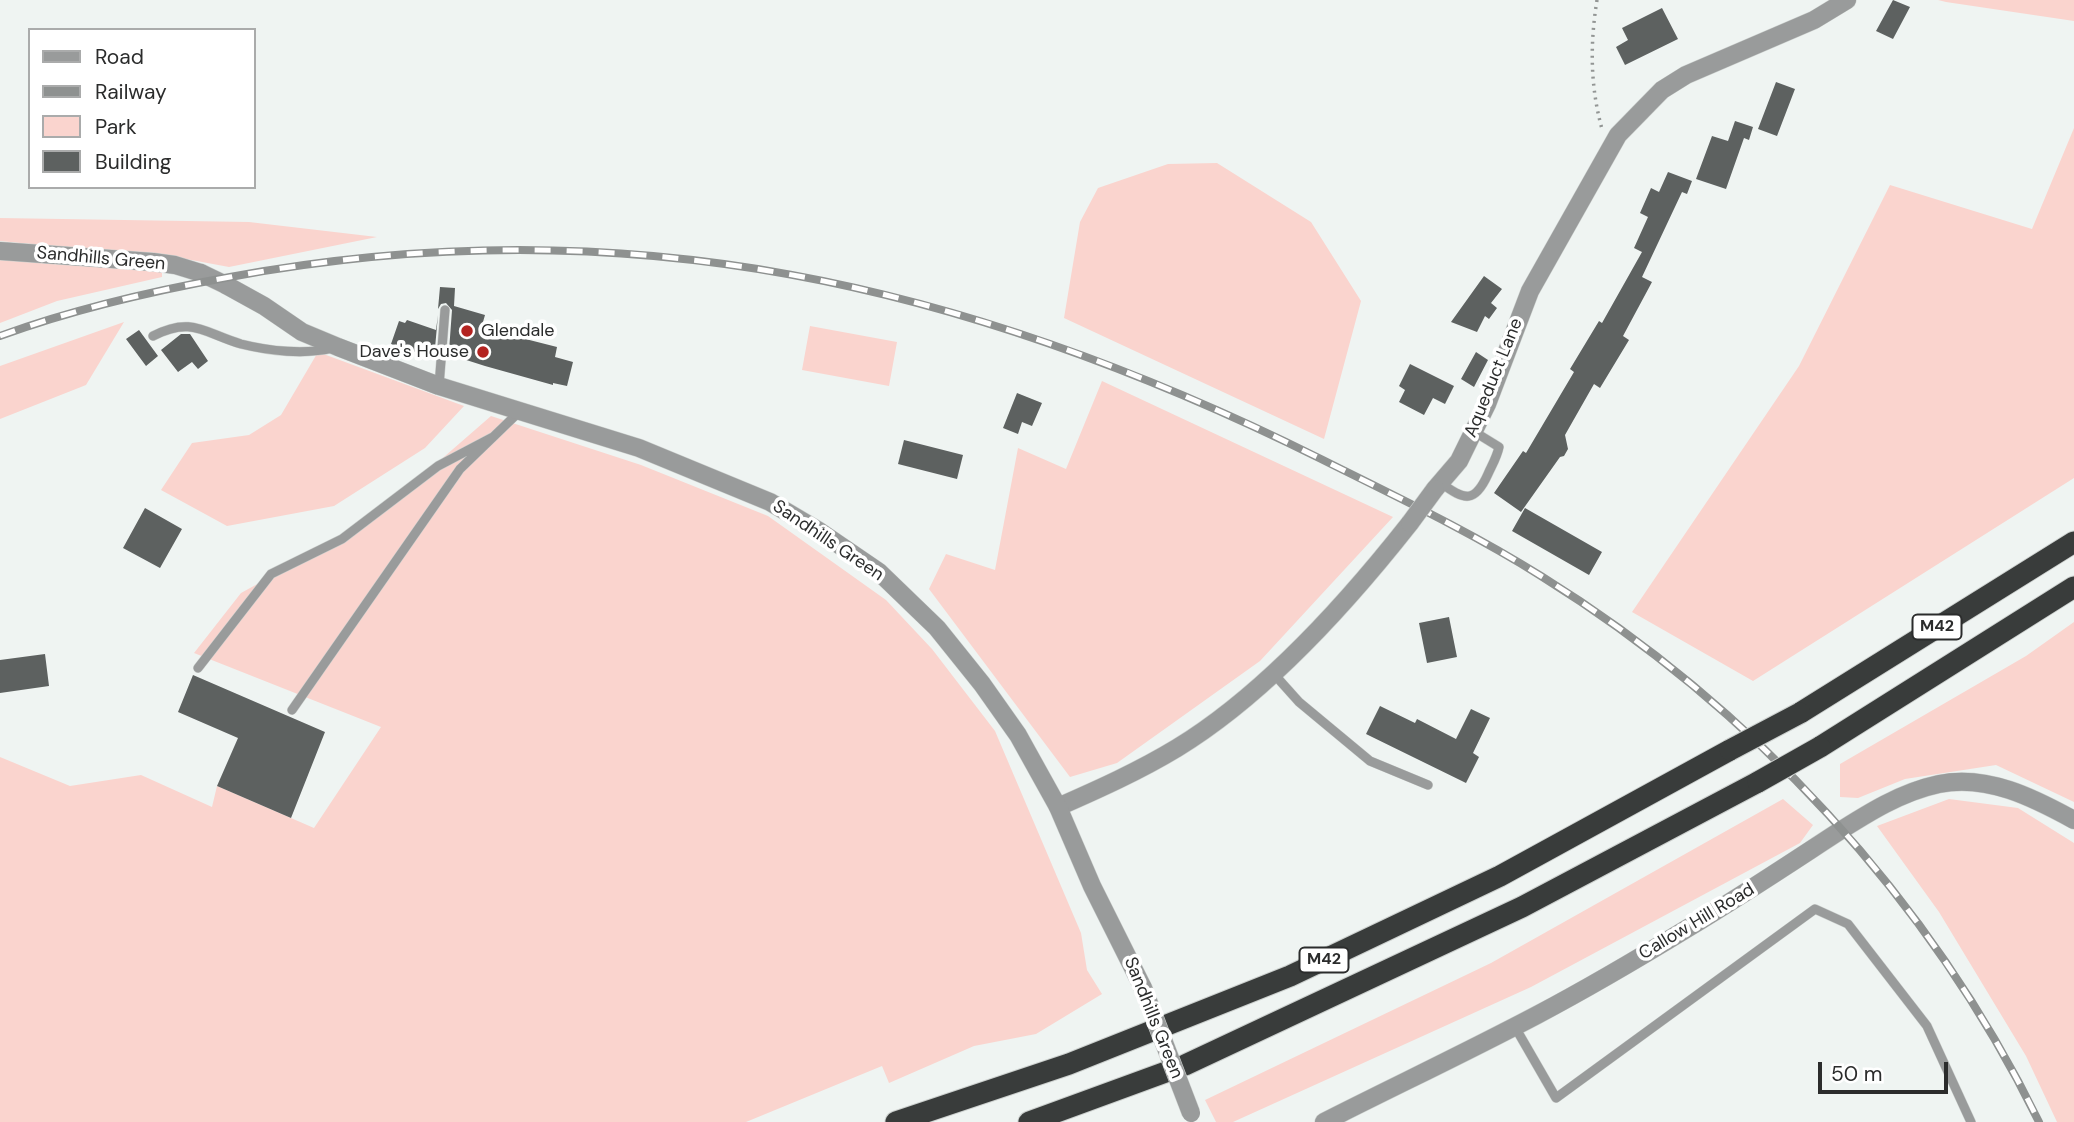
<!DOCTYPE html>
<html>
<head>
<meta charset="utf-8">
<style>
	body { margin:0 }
	#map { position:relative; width:2074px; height:1122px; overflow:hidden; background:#eff4f2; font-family:"DM Sans",sans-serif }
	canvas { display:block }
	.legend { position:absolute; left:28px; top:28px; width:228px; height:161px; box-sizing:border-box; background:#fff; border:2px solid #aaabab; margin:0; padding:9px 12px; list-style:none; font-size:21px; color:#2b2c2c }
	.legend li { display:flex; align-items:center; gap:14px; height:35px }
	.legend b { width:35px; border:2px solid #aaabab }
	.scale { position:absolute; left:1818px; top:1062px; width:130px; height:32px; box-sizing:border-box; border:4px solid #2b2c2c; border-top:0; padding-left:9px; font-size:21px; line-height:24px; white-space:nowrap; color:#2b2c2c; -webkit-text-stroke:5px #fff; paint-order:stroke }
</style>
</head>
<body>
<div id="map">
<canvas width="2074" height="1122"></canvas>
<ul class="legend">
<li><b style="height:9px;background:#999b9b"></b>Road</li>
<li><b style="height:9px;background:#8e9190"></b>Railway</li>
<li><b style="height:19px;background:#fad4ce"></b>Park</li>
<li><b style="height:19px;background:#5d6160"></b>Building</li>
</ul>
<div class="scale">50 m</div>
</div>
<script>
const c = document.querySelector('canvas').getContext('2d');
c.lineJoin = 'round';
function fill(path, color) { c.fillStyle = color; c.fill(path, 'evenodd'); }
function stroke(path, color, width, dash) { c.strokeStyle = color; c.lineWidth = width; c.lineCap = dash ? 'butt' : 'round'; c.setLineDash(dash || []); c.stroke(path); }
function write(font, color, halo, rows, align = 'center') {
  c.font = font + ' "DM Sans",sans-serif'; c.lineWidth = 7; c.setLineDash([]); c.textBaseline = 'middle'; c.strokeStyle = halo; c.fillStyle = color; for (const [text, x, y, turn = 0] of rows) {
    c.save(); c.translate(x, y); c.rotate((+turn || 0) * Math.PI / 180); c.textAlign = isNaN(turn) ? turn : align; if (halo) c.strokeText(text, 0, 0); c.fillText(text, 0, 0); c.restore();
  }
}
fill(new Path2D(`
	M1938,0H2074V21L1946,2Z
	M2074,128V478L1753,681L1632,612L1799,366L1890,185L2032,229Z
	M1217,163L1311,222L1361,301L1324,439L1064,318L1080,222L1098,188L1168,164Z
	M0,218L249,222L377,237L229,267L186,259L0,241Z
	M0,258L162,270V277L57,301L0,323Z
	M124,322L86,385L0,419V366Z
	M810,326L897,342L889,386L802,370Z
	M318,352L464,406L425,448L334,506L227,526L161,490L192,443L249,435L281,415Z
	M1102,381L1393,517L1260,661L1117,763L1070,777L929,589L946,554L995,570L1018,448L1066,469Z
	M491,416L641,465L768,516L886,600L932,649L995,731L1081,933L1087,970L1102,994L1036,1034L974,1046L889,1083L882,1066L746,1122H0V757L70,786L141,775L212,807L217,786L314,828L381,727L194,653L241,593L368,523Z
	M2074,622V802L1996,765L1905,779L1858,798L1840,797V764L2026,656Z
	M1783,799L1813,825L1800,843L1531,987L1233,1122H1216L1205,1100L1491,963Z
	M1949,799L2018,808L2074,843V1122H2057L2026,1056L1939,912L1877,826Z`), '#fad4ce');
fill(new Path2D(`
	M1893,0L1910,7L1893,39L1876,31Z
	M1662,8L1678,39L1625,65L1616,47L1628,40L1622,28Z
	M1776,82L1795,89L1777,136L1758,129Z
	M1735,121L1753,127L1749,140L1744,138L1726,189L1696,179L1712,136L1728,141Z
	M1668,172L1692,181L1687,194L1682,192L1642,277L1652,282L1623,336L1629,340L1600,388L1594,384L1565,435L1568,449L1564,456L1560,457L1521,512L1494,493L1523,451L1526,453L1574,372L1570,369L1599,321L1602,323L1642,252L1634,248L1648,217L1640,213L1651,188L1659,192Z
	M1484,276L1502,289L1491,303L1497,308L1489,319L1485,316L1477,332L1451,322Z
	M440,287L455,288L454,306L485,315L483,322L494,327V331L557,347L555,357L573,362L567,386L553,383V385L485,366L460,358L462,355L449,351L452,310L446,303L441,304L438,309Z
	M438,315L435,348L431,347L428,356L391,344L399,321L405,323L407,320L436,330Z
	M139,330L158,356L146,366L126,339Z
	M181,334H190L208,361L198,369L192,362L178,372L161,350Z
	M1476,352L1488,360L1474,387L1461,379Z
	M1410,364L1454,386L1445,404L1433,398L1424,415L1399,402L1405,390L1399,386Z
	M1017,393L1042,403L1032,426L1022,422L1018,434L1003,428Z
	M904,440L963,455L957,479L898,464Z
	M145,508L182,529L160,568L123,548Z
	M1525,508L1602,552L1589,575L1512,531Z
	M1449,617L1457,657L1427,663L1419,623Z
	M45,654L49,686L0,693V660Z
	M193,675L325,732L291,818L217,786L238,738L178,712Z
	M1380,706L1415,723L1417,719L1456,739L1471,709L1490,718L1473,753L1479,757L1466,783L1366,734Z`), '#5d6160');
const service = new Path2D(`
	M153,336C192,316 204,333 241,344C269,351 305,355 333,348
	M439,386L445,310
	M1441,483C1465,501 1475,503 1488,474C1492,465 1497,457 1499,447L1473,431
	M198,668L271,574L342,539L438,466L493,437
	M1273,673L1299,702L1370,761L1428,785
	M292,710L460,469L519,412
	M1515,1027L1556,1098L1815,909L1848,924L1927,1026L1971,1122`);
const minor = new Path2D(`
	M201,273L226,285
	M1435,489L1459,461L1487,404L1530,291L1618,135L1662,90L1686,75L1814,20L1847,0
	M1058,807C1099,789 1139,771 1177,748C1264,695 1347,603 1410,523`);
const tertiary = new Path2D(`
	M0,251L153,262L175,265L201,273
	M226,285L264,306L302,332L338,347L439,386L639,448L770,502L819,531L879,572L937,628L982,684L1018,735L1058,807L1092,886L1143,988
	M1324,1122C1395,1086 1467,1052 1537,1015C1588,988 1639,958 1688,928C1738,898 1786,866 1835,834C1868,813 1901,792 1939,784C1987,774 2034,798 2074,820`);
const motorway = new Path2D(`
	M1800,713L2074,542
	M1820,747L2074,587
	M896,1122L1069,1064L1290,976L1500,876L1730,750
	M1029,1122L1185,1065L1522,907L1758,782`);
stroke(service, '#ccd0ce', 10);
stroke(minor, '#ccd0ce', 19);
stroke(tertiary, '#ccd0ce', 19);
stroke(motorway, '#ccd0ce', 23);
stroke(new Path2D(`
	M1597,0C1590,43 1590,86 1602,129`), '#929594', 3.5, [2, 5]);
stroke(service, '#999b9b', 9);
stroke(minor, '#999b9b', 18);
stroke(tertiary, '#999b9b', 18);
stroke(motorway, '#393c3b', 21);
const rail = new Path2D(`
	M0,336C74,309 152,291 230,277C624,204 967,283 1321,459C1395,496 1471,532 1541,576C1752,707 1930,899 2039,1122`);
stroke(rail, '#8e9190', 8);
stroke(rail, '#fff', 5, [16]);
const minorBridge = new Path2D(`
	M1410,523L1435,489`);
const tertiaryBridge = new Path2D(`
	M1143,988L1191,1113`);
const motorwayBridge = new Path2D(`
	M1730,750L1800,713
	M1758,782L1820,747`);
stroke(minorBridge, '#ccd0ce', 19, []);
stroke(tertiaryBridge, '#ccd0ce', 19, []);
stroke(motorwayBridge, '#ccd0ce', 23, []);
stroke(minorBridge, '#999b9b', 18);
stroke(tertiaryBridge, '#999b9b', 18);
stroke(motorwayBridge, '#393c3b', 21);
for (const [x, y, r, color] of [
	[467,331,7,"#b32320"],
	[483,352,7,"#b32320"]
]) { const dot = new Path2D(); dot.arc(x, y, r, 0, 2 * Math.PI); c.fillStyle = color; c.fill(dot); stroke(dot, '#fff', 2.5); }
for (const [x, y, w] of [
	[1937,627,49],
	[1324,960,49]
]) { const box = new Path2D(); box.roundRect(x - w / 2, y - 12.5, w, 25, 5); c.fillStyle = '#fff'; c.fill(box); stroke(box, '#2b2c2c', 2); }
write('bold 16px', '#2b2c2c', null, [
	["M42",1937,627],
	["M42",1324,960]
]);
write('18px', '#2b2c2c', '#fff', [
	["Sandhills Green",101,259,5],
	["Aqueduct Lane",1494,378,-68],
	["Sandhills Green",828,541,34],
	["Callow Hill Road",1697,922,-31],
	["Sandhills Green",1153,1018,68]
]);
write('18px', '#2b2c2c', '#fff', [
	["Glendale",481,331],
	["Dave's House",469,352,"right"]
], 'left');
</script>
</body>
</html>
